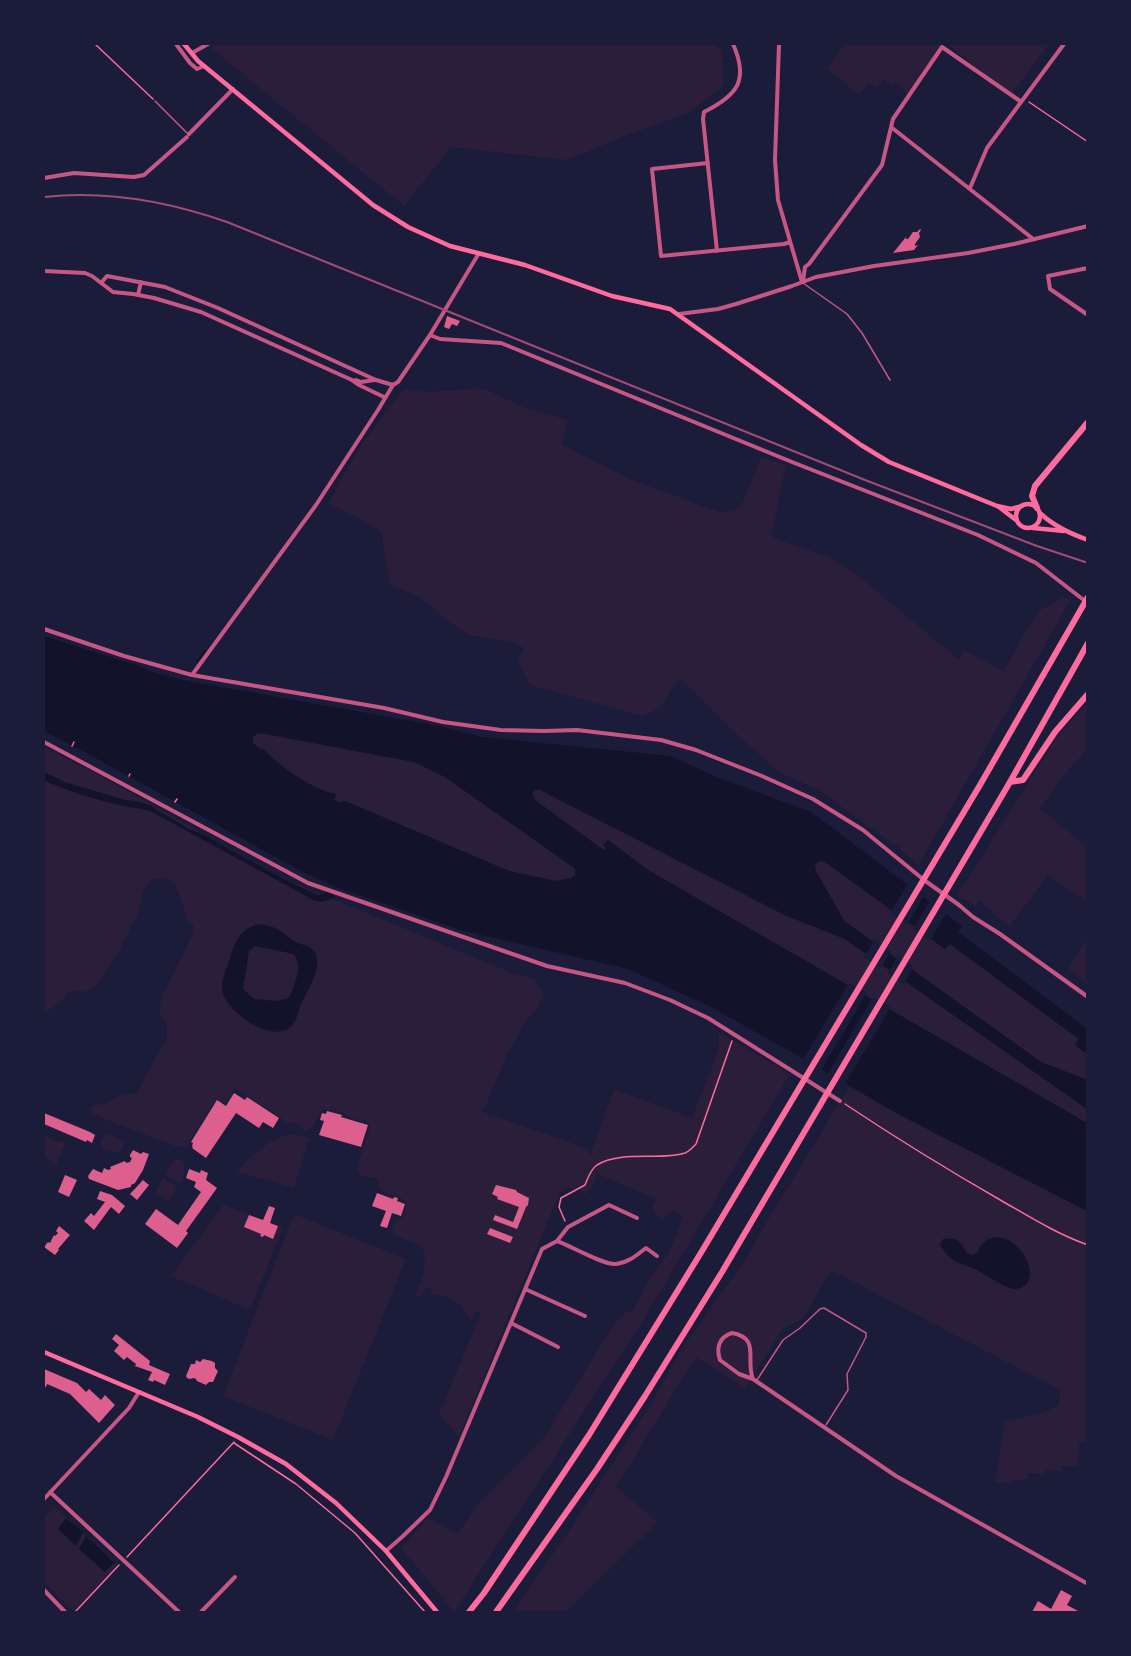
<!DOCTYPE html>
<html>
<head>
<meta charset="utf-8">
<style>
	body { margin:0 }
	#map { position:relative; width:1131px; height:1656px; overflow:hidden; background:#1b1b3a; font-family:Literata,serif }
	canvas { display:block }
	.frame { position:absolute; inset:0; border:45px solid #1b1b3a; pointer-events:none }
</style>
</head>
<body>
<div id="map">
<canvas width="1131" height="1656"></canvas>
<div class="frame"></div>
</div>
<script>
const c = document.querySelector('canvas').getContext('2d');
c.lineJoin = 'round';
function fill(path, color) { c.fillStyle = color; c.fill(path, 'evenodd'); }
function stroke(path, color, width, dash) { c.strokeStyle = color; c.lineWidth = width; c.lineCap = dash ? 'butt' : 'round'; c.setLineDash(dash || []); c.stroke(path); }
fill(new Path2D(`
	M216,44H714L722,50L724,85L689,113L633,133L567,160L451,147L404,206L212,49Z
	M845,44H942L908,95L896,83L893,86L884,79L876,88L869,83L859,95L827,68Z
	M953,44H1049L1011,95L951,47Z
	M483,388L523,407L568,420L562,445L635,481L722,513L736,509L743,502L761,457L786,465L771,536L779,540L832,558L858,575L958,659L965,651L1004,671L1026,630L1040,610L1064,597L1070,601L918,866L898,847L899,844L898,843L896,846L817,789L780,773L730,728L679,678L660,708L642,716L530,685L517,661L525,648L510,642L469,635L445,619L420,597L390,585L381,532L358,518L328,503L361,445L403,389L428,392Z
	M1087,704V749L1062,778L1040,808L1087,847V902L1048,875L1009,927L980,901L976,906L957,896L1053,743L1068,724Z
	M258,733L414,762L445,777L570,865L575,869V875L572,878L556,881L509,871L343,801L342,803L334,800L336,795C310,787 282,770 264,749L262,750L253,743V737Z
	M44,747L104,778L282,878L517,975L519,974L536,980L535,983L539,985L542,993L544,994L538,1007L526,1021L508,1053L483,1112L586,1148L589,1152L590,1156L614,1089L692,1118L719,1049V1032L790,1074L642,1322L454,1612L401,1548L428,1518L458,1534L475,1507L545,1436L610,1330L623,1314L633,1310L650,1278L670,1251L683,1216L672,1210L663,1219L656,1215L652,1208L656,1199L598,1174L591,1189L584,1195L578,1186L574,1190L569,1187L565,1189L566,1191L560,1192L459,1437L439,1414L481,1313L476,1311L471,1323C461,1302 454,1297 431,1294V1288H425L424,1294L414,1299L424,1273L425,1254L420,1245L395,1236L392,1229L395,1221L404,1216L406,1202L396,1195L385,1194L379,1189V1183L377,1178L360,1176L357,1168L370,1127L368,1122L353,1119L342,1112L323,1109L312,1128L305,1131L296,1122L287,1124L280,1117L235,1088L226,1103L217,1099L186,1146L180,1148C151,1136 120,1127 92,1113L90,1108L94,1105C105,1106 112,1099 122,1095C127,1093 132,1095 137,1093L156,1056L167,1039V1025L159,1011L163,995L194,931L193,924L186,919C185,906 179,897 175,884L164,878L152,879L143,891L139,911L121,947L105,974L94,987L84,992L75,990L68,993L62,1001L47,1011L44,1018Z
	M538,789L784,915L845,939L1087,1109V1123L648,870L608,840L607,848L604,850L602,849L535,800L532,795L533,792Z
	M820,861L825,862L945,949L949,944L1079,1039L1075,1045L1087,1054V1080L1041,1062L844,921L815,869L816,863Z
	M1087,938V983L1068,968Z
	M849,1087L898,1114L1087,1211L1088,1442H1079L1078,1466H1061V1471L1045,1470V1475L1028,1473V1479L1012,1481V1484L995,1482L1005,1422L1045,1412L1059,1405L1060,1390L831,1270L803,1319L783,1329L745,1388L696,1357L616,1487L658,1522L566,1612H512L567,1534L654,1399L682,1348L745,1260L761,1231Z
	M107,1134L124,1140C126,1156 110,1153 101,1148L100,1144L104,1135Z
	M293,1134L309,1138L294,1188L237,1172C252,1155 270,1137 293,1134Z
	M44,1135L60,1143L62,1140L65,1143L56,1167L44,1155Z
	M175,1159L181,1160L185,1164L183,1182L179,1183L166,1176V1172Z
	M163,1178L177,1186L169,1202L160,1194L154,1195Z
	M224,1204L249,1215L245,1227L261,1234L260,1236L263,1237L264,1235L273,1238L278,1226L283,1228L250,1310L171,1276Z
	M294,1214L406,1259L333,1440L223,1396Z
	M54,1506L117,1566L74,1611L44,1583V1517Z`), '#2a1e3b');
fill(new Path2D(`
	M44,636L145,668L152,672L183,680L439,726L482,737L670,756L717,777L811,812L962,926L958,932L1087,1029V1054L1075,1045L1079,1039L950,944L945,949L825,862L820,861L815,864V869L844,921L1041,1062L1087,1080V1109L845,939L785,915L540,790H534L532,794L535,800L602,849L604,850L606,848L603,845L608,840L648,870L1087,1123V1211L898,1114L813,1064L709,1006L628,969L460,930L336,887L301,871L92,756L44,731ZM261,733L414,762L445,777L570,865L575,869V875L571,878L556,881L509,871L343,800L341,803L334,800L336,794C313,790 280,767 264,749L261,750L253,743V737L256,734Z
	M44,772L65,782L125,800L141,802L151,806L187,828L204,835L283,879L318,895L324,894L328,892L335,897C325,902 317,904 308,897L152,812C140,807 128,808 115,804C91,798 66,791 44,780Z
	M259,924C264,925 272,926 277,929C283,932 289,938 296,942C301,945 308,945 312,949C328,964 304,994 299,1009C297,1016 296,1024 289,1028C269,1043 222,1009 222,988C222,976 229,963 232,952C237,937 243,928 259,924ZM255,946L294,954C303,967 295,984 289,998L276,1001L254,999L243,989L249,951Z
	M996,1237C1028,1239 1044,1289 1014,1289C1005,1288 986,1275 977,1270C958,1261 953,1265 940,1245L943,1239C959,1237 960,1243 968,1254L972,1255L977,1253C981,1244 985,1239 996,1237Z
	M66,1518L83,1532L76,1546L58,1529Z
	M86,1536L114,1563L105,1572L79,1549Z`), '#12122b');
fill(new Path2D(`
	M909,882L925,894L907,925L890,913Z
	M931,899L947,912L930,941L913,929Z
	M875,939L891,951L881,968L864,957Z
	M898,955L914,967L904,984L888,973Z
	M849,983L867,993L820,1072L802,1061Z
	M873,997L891,1007L843,1087L826,1076Z`), '#1b1b3a');
stroke(new Path2D(`
	M197,662L206,650`), '#12122b', 2);
fill(new Path2D(`
	M920,229L921,230L919,233L920,237L915,244V246L918,245L914,250L893,253L906,237V239H908L913,232H917Z
	M447,316L460,321L457,326L452,324L449,329L444,327Z
	M234,1093L245,1100L247,1097L279,1118L273,1128L263,1122L259,1128L236,1113L206,1158L192,1148L193,1147L192,1146L193,1143L191,1142L217,1100L226,1106Z
	M327,1111L342,1115L341,1117L368,1125L361,1147L319,1135L324,1121L320,1120L322,1113L326,1114Z
	M44,1113L90,1132L95,1135L92,1143L87,1140L86,1142L44,1124Z
	M133,1150L141,1154L143,1152L149,1154L143,1170L135,1183L131,1185V1187L118,1190L89,1179L88,1176L93,1169L102,1173L104,1168L108,1170L111,1169L110,1167L125,1161L126,1163L130,1162L132,1158L130,1157V1155Z
	M189,1169L200,1173L201,1170L208,1173L206,1180L217,1188L186,1231L188,1233L177,1248L145,1224L156,1209L178,1225L201,1192L194,1187L196,1182L186,1178Z
	M65,1175L77,1180L69,1197L58,1192Z
	M143,1180L149,1185L137,1200L130,1194Z
	M496,1185L516,1190L517,1192L529,1198L528,1205L526,1207L517,1229L493,1220L495,1215L513,1222L519,1207L497,1199L498,1197L492,1194Z
	M100,1191L112,1195L125,1206L119,1214L111,1207L94,1230L84,1221L91,1213L94,1216L105,1202L97,1199Z
	M377,1193L393,1199L394,1197L398,1198L397,1201L405,1204L401,1216L392,1213L387,1228L380,1226L386,1211L372,1206Z
	M269,1206L275,1208L270,1223L278,1226L273,1239L264,1235L263,1237L260,1236L261,1234L244,1227L249,1215L263,1220Z
	M59,1226L70,1235L58,1249L59,1250L55,1255L44,1247L48,1242L50,1243L54,1235L55,1236L58,1233L56,1231Z
	M490,1228L513,1237L510,1243L487,1234Z
	M116,1334L150,1361L149,1365L170,1374L165,1385L154,1380L153,1382L148,1380L152,1372L135,1366L136,1364L127,1357L124,1360L114,1351L119,1345L112,1339Z
	M203,1359L212,1361L215,1363V1368L218,1371L213,1382H209L206,1385L197,1381L196,1379L194,1378L190,1379L187,1378L186,1376L191,1364H195L196,1360L200,1362Z
	M44,1369L77,1383L86,1392L89,1389L101,1400L105,1395L115,1405L99,1423L70,1394L47,1384L46,1387L44,1386Z
	M1061,1590L1072,1596L1067,1605L1080,1612H1032L1038,1601L1051,1609Z`), '#dd5f8e');
stroke(new Path2D(`
	M95,44L153,99
	M1029,102L1088,142
	M72,746L74,742
	M129,776L130,774
	M175,802L177,799
	M845,1104C896,1138 948,1170 1002,1201C1030,1217 1057,1234 1088,1245
	M565,1221L559,1207L561,1198L585,1185C588,1178 590,1170 597,1165C620,1150 661,1161 685,1153C690,1151 693,1147 696,1144L732,1041
	M234,1443L296,1484L355,1533L425,1612
	M127,1557L234,1442
	M75,1612L119,1565`), '#ff6b9d', 1.5);
stroke(new Path2D(`
	M155,101L188,134
	M803,283L847,314L862,333L890,380
	M757,1380L783,1340L800,1328L820,1309L824,1308L866,1333V1337L847,1374L848,1390L826,1425`), '#c65784', 1.5);
stroke(new Path2D(`
	M176,44L190,63L197,69L204,66
	M779,44L775,160L778,200L802,282
	M192,53L208,44
	M891,127L1032,238
	M189,134L233,89
	M708,163L652,169L661,256L784,244L790,242
	M44,178L74,173L134,177L144,175L187,137
	M970,188L987,148L1064,44
	M717,251L703,119L704,112C738,95 749,80 733,44
	M1088,268L1048,276L1050,289L1088,315
	M44,271L85,273L92,276L113,292L133,294L154,298L201,312L352,380L359,385L384,397
	M803,282L805,267L809,264L882,165L893,119L942,47L1020,101
	M101,283L107,276L165,287L218,308L376,380L393,385
	M138,295L141,282
	M679,314L718,309L736,304L792,286L816,277L874,266L968,253L1014,244L1088,226
	M430,335L440,339L501,343L792,462L978,535L1036,563L1085,601
	M356,380L361,382L375,380
	M44,629L124,656L192,675L384,708L443,722L501,730L544,731L577,730L661,740L696,750L762,776L813,799L863,830L924,880L959,905L973,917L1000,934L1088,997
	M192,675L316,505L378,410L393,385L398,382L430,335L479,253
	M44,742L308,883L547,966L625,983L670,1000L708,1018L840,1101
	M637,1218L609,1205L568,1227L557,1241C571,1246 603,1265 616,1264C628,1263 637,1255 646,1248L657,1256
	M525,1289L585,1316
	M511,1323L558,1347
	M732,1333C761,1338 745,1360 753,1379L739,1374L720,1360C716,1348 719,1337 732,1333Z
	M753,1379L896,1476L1088,1584
	M50,1492L179,1612
	M44,1499L129,1408L139,1392
	M386,1551L402,1537L430,1510L446,1477L542,1249L557,1241
	M44,1590L65,1612
	M201,1612L235,1577`), '#c65784', 4);
stroke(new Path2D(`
	M184,44L198,61L373,205L408,227L450,246L525,265L612,296L670,309L861,445L889,462L997,506L1011,509L1022,506
	M1016 516a12 12 0 1 1 24 0a12 12 0 1 1-24 0Z
	M999,507L1016,520
	M1041,514C1054,526 1071,534 1088,540
	M1033,528L1064,531
	M44,1352L198,1417L238,1437L286,1464L336,1503L386,1551L437,1612`), '#ff6b9d', 4.5);
stroke(new Path2D(`
	M1037,508L1032,496L1035,486L1088,422
	M1010,782L1023,780L1055,732L1088,694
	M469,1612L484,1593L589,1435L702,1251L980,785L1088,597
	M496,1612L597,1469L645,1396L722,1272L1010,782L1088,643`), '#ff6b9d', 6);
stroke(new Path2D(`
	M44,197C107,190 167,201 227,222L865,480L1037,546L1088,563`), '#a44b75', 2);
</script>
</body>
</html>
